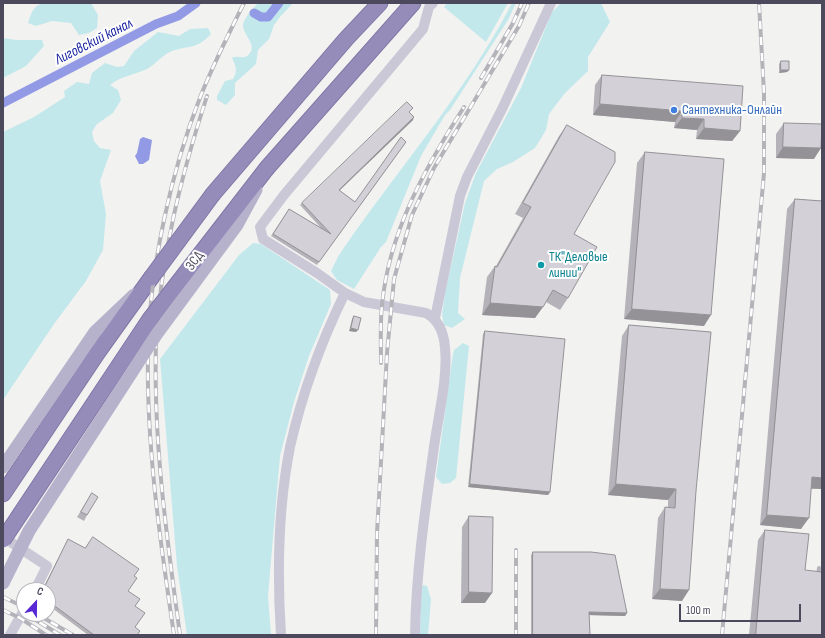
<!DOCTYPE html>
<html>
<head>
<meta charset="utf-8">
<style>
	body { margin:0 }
	#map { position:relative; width:825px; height:638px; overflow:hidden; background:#f2f2f0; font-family:"Sofia Sans Condensed",sans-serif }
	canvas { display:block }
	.frame { position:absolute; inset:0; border:4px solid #4d495c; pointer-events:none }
	.north { position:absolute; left:16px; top:582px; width:40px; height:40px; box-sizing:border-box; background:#fff; border:1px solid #b8b6be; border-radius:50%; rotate:22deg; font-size:11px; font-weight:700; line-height:16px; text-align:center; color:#4d495c }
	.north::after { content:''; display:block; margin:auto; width:14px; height:18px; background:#5728d4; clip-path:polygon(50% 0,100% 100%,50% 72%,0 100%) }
	.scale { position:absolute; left:679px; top:604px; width:122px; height:18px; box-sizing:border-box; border:2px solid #4d495c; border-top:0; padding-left:5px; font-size:12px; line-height:14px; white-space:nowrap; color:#4d495c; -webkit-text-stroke:3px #fff; paint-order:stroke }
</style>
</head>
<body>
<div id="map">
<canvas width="825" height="638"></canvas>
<div class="frame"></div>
<div class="north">С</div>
<div class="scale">100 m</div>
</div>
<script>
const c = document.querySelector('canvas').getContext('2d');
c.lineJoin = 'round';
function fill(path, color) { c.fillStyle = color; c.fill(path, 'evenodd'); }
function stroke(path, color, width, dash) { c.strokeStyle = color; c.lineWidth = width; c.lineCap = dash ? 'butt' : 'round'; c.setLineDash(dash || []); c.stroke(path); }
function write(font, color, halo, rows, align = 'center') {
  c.font = font + ' "Sofia Sans Condensed",sans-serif'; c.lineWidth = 4; c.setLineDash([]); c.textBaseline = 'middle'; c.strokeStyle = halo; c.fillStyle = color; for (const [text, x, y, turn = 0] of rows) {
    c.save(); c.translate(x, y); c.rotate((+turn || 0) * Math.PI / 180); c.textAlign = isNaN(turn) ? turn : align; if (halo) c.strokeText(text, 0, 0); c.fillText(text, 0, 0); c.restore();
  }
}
fill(new Path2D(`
	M44,3H91L98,15L97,28L89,33L79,35L71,23L52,21L36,26L28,23C31,14 33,5 44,3Z
	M258,3H293L280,17L274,25L269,39L258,50L256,64L235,83V95L226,105L217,100V96L225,81L233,79C238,70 236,67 232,58C237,55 242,59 247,56C259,47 245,37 243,27C242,19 253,9 258,3Z
	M447,3H508L486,42L444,7Z
	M512,3H516L508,20L450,110L445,115L421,156L386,242L381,247L354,289L337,280L331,271L339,255C396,171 465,94 512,3Z
	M561,3H601L610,22L588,57V71L565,93L549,114L546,130L535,148L513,162L497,169L484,181L460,278L458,313L465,319L452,328L444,325L442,315L445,293L465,203L476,173L521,88L552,12Z
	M208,28L211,34C196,50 190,45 172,51C162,55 156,64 147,69C134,75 121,76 110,85L118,90L121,100L113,113L97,124L92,132L94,141L100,148L111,150L100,181L106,214L103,250L86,281L54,324L3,400V132L34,117L65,97L64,91L77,82L89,84L92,73L105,63L117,67L124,66L134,51L158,32L179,36L190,29Z
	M3,38L16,40H42L44,46L26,66L3,78Z
	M253,243L261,244L330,290L331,304L309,356L294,402L280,456L268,596L271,635H187L177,566L160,359L239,255Z
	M463,343L469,346L456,478L450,483L442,484L436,477L452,360L454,350Z
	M423,585L427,586L431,599L428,635H420L421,589Z`), '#c3e8ec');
fill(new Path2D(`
	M143,137L152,140L149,160L143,164H139L135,156L137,153L140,139Z`), '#939ae5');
stroke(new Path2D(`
	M254,13L261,17H268L279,3
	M3,103L156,24L178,16L196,3`), '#939ae5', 9);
const highway = new Path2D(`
	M267,168L413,3
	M213,194L346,39L380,3
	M3,494L98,352L151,278`);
stroke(highway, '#8277a6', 17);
stroke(new Path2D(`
	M435,318L460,196L467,177L503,107L551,3
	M3,537L47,566L35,590
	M10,635L24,610
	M281,635C277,573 278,508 290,447C302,394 321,342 345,293
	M415,635C416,572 425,510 434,447C438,416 448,379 445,348C444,333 439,320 426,313L364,302L345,293L317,273L263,239L260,227L284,195L423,29L429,7L433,3`), '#cac8d6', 10);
stroke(new Path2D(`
	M3,467L95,332L134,295`), '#b7b2cc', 13);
stroke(highway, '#968cba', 15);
const rail = new Path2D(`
	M481,78L513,23L522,3
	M381,363C381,344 380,324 382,305C389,232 425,168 464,107
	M516,550V635
	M817,583L819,568
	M3,597L24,607
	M3,610L20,618L46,635
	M26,614L60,635
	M37,614L73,635
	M174,635C160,540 146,445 148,349C150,267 171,171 201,95C214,63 229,33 244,3
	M180,635C167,539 153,441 156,344C160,259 181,176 207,96
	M376,635L377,533L382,444L387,353L394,279L412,215L434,168L519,26L529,3
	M722,635L764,173V93L759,3`);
stroke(rail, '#b5b3ba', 4);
stroke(rail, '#fff', 2.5, [8]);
const highwayBridge = new Path2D(`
	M151,278L213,194
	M3,540L150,319L267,168`);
stroke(highwayBridge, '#8277a6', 17, []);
stroke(new Path2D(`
	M3,583L29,531L156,335L237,225L256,190`), '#b7b2cc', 13);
stroke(highwayBridge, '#968cba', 15);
fill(new Path2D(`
	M781,61L789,70L787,72L779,73V64Z
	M602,75L740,131L732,141L696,139L697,130L674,128L675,122L593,115L595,85Z
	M413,108L409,112L413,120L339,190L355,202L406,142L317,265L271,236L289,209L321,228L300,205L302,203Z
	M784,123L814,159L776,158V134Z
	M567,125L574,234L568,298L560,310L546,302L535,318L482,315L487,277L495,266H496L523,218L515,214L559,136Z
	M645,152L704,326L624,319L637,163Z
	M795,199L822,201V489H811L801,529L760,525L787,209Z
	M354,316L356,332L349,331L352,319Z
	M629,325L711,332L682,601L652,599L658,518L665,507H668V500L608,495L622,336Z
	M485,331L550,492L548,495L468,487L483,334Z
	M92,493L87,515L84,521L77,517Z
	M469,516L485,603H461L462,527Z
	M765,530L805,570L822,635H749L758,540Z
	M68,539L134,576L128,591L135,606V627L137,635H88L48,605V590H42Z
	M533,552L627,613L625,616L589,615L590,635H531V555Z`), '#b5b3b9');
fill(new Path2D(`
	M781,70H789L787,72L779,73Z
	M600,104L682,111L675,122L593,115Z
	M414,117L413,120L337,193L339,190Z
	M682,118L704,119L697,130L674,128Z
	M704,128L740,131L732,141L696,139Z
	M783,147L821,148L814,159L776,158Z
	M490,303L543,307L535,318L482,315Z
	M632,309L711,315L704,326L624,319Z
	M351,328L358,330L356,332L349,331Z
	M812,477L822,478V489L805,488Z
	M470,484L550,492L548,495L468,487Z
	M616,484L676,489L668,500L608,495Z
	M767,515L809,518L801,529L760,525Z
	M660,589L689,590L682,601L652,599Z
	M469,592L492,593L485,603H461Z
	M589,612L627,613L625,616L587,615Z`), '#949296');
const building = new Path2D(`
	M781,61H789V70H781Z
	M602,75L743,86L740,131L704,128V119L682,118V111L600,104Z
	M407,102L413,108L409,112L414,117L339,190L355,202L401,137L406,142L319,262L273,234L289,209L331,234L302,203Z
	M784,123L822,124L821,148L783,147Z
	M567,125L615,152V162L574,234L597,247L568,298L553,290L543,307L490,303L495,266L497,267L531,207L523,203Z
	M645,152L724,159L711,315L632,309Z
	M795,199L822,201V478L812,477L809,518L767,515Z
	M354,316L361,318L358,330L351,328Z
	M629,325L711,332L696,491L689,590L660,589L665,507L675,508L676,489L616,484Z
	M485,331L565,339L550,492L470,484Z
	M92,493L98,497L87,515L81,512Z
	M469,516L493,517L492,593L469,592Z
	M765,530L809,534L805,570L822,572V635H756Z
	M93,537L139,569L134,576L137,578L128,591L140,599L135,606L145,613L135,627L140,631L137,635H94L48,601V590H43L68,539L85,548Z
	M533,552H591L615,555L627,613L589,612L590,635H533Z`);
fill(building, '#d3d0d7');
stroke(building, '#949296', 1);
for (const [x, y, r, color] of [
	[674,110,4,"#3f7fe0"],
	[541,265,4,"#0f9aa8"]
]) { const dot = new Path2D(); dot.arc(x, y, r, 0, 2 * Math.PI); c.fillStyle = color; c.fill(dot); stroke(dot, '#fff', 1.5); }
write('14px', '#366cbe', '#fff', [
	["Сантехника-Онлайн",682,110]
], 'left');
write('14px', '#0d838f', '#fff', [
	["ТК\"Деловые",549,257],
	["линии\"",549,273]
], 'left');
write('14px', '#4d495c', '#fff', [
	["ЗСД",195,261,-53]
]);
write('italic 15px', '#1823a0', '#fff', [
	["Лиговский канал",94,42,-27]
]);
</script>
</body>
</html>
